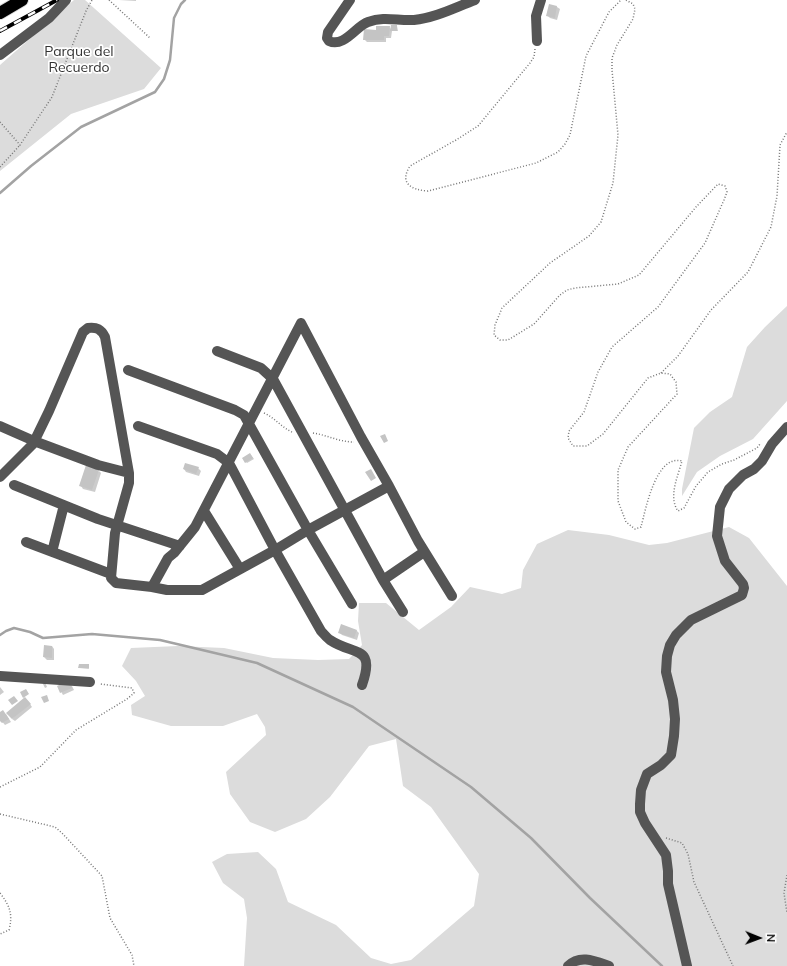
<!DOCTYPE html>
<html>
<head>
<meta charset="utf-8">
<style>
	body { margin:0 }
	#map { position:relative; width:787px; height:966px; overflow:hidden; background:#fff; font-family:Mulish,sans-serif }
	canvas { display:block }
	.north { position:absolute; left:739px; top:918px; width:40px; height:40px; -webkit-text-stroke:3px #fff; paint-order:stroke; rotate:91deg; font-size:11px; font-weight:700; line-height:16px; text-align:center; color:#000 }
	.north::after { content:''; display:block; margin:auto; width:14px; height:18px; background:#000; clip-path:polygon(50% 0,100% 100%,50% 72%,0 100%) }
</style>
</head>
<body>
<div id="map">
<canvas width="787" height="966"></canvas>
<div class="north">N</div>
</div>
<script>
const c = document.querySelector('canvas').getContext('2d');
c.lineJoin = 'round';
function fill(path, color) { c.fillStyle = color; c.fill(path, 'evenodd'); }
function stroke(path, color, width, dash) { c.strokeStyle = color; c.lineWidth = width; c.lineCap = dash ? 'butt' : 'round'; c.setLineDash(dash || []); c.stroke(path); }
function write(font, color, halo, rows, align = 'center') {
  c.font = font + ' Mulish,sans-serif'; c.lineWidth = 3.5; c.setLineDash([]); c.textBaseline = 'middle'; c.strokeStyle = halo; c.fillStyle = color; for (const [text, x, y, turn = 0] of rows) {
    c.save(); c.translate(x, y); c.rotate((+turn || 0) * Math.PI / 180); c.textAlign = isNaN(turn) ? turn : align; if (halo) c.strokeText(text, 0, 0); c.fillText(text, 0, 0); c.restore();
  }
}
fill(new Path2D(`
	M74,0H85L161,68L144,89L71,114L0,171V65Z
	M787,306V401L753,439L720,456L697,472L682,496V489L694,428L710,412L732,397L747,347L765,327Z
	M729,527L749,538L787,586V966H244L247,918L244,899L223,883L212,862L227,854L258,852L276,869L288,902L336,925L371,958L391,964L411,960L474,906L479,874L431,807L403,786L396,739L369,746L330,797L306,819L275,832L250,822L230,794L226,772L266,735L265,727L257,714L223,726H171L132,715L131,705L145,696L136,681L122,666L131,648L178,646L224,648L273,658L318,660L349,659L362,645L358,621L359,603H386L419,630L451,607L470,587L502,594L521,588L523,570L537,544L568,530L609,535L649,545L667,543Z`), '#dcdcdc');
fill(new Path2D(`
	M119,0H136V1Z
	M550,5L557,7L560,9L557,20L550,18L547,15Z
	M397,26L398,31H392L391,38H386V42H367L364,39L377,31L389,27L392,30Z
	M251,455L254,459L247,463L246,462Z
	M198,468L201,471L199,476L186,472L184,469Z
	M99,471L101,473L95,492L83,489L81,486Z
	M356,630L359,633L357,640L342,635L340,633Z
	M52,646L54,649V660H47L44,657Z
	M88,665L89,669L79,668Z
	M42,682H45L47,687L45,688Z
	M71,684L74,690L63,695L58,686Z
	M0,687L4,692L0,695Z
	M28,701L32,707L15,721L12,719Z
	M0,713L6,714L11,722L5,725L0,719Z`), '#0003');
stroke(new Path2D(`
	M0,193L31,166L81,127L155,92L164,79L170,60L174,18L181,4L185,0
	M0,635L6,631L14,628L30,632L43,638L92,634L160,640L257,663L353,707L471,787L531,838L590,898L662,966`), '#a3a3a3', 2.5);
fill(new Path2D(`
	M549,4L557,6L555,18L546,16Z
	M391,25H397V31H390Z
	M376,26H390L389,36H384V40H363L364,29L376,30Z
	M385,434L388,441L384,443L380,436Z
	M250,453L253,458L245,463L242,458Z
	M185,463L199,467L196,474L183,469Z
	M86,465L99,470L92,490L79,486Z
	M371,469L376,478L371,481L365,472Z
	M341,624L357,630L354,638L338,633Z
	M44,645L52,646V658L43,657Z
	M79,664H89V668H78Z
	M69,680L72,688L60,693L57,686Z
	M26,689L29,694L23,698L20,692Z
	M47,695L49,701L44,703L41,697Z
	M14,696L18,701L12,705L8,700Z
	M25,697L31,704L12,719L6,713Z
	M3,710L9,719L2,723L0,721V712Z`), '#c4c4c4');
const highway = new Path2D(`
	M0,13L22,0`);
stroke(highway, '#dbdbdb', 14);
stroke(new Path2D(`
	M109,0L150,38
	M626,0L633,4L635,9L633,19L617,45L612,58V70L618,135L613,183L601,222L589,236L550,263L502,308L495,325L494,335L500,340H508L534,324L560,295L567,290L575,288L618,284L639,275L696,207L718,184L725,186L727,192L724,200L705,243L658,307L612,347L598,372L584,412L569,431L568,438L573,446H587L603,434L648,378L661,373L670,374L676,382L677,394L628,447L618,470V501L626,522L635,529L641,527C646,508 656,454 682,461C678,476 668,497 678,511L684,508L696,486L708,472L722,464L734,460L757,448L760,444
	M535,49L534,57L530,63L478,126L456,140L410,166C399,183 411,190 428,191L536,163L558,152L565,144L570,135L586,56L609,12L621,0
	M0,122L20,145L52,97L86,11L92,0
	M0,167L20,145
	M661,373L678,356L711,310L748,272L771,227L777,196L780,145L787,132
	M264,413C275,418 281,427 292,432
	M313,433C327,435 339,442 354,442
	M0,787L40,767L76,730L127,699L134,693L132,688L100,684
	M0,814L55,827L62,833L102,876L110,918L132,955L134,966
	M666,838L682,843L688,854L694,882L733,966
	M787,875L784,893L787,913
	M0,893C10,906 13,914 9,930L0,934`), '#777', 1.5, [1, 2]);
stroke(new Path2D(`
	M350,0L328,32L327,38L329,41C344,48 356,26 368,22C385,16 397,21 414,20C435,18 456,7 475,0
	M537,41L536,16L541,0
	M0,55L49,18L66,0
	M301,323L361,437L389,486
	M217,351L261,368L273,379L383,580L424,552
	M128,370L235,410L244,415L308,530L352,604
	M0,426L34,441L98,465L129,473
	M138,426L217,454L229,463L275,550L321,631C324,634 327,638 330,640C354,656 376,645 362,685
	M0,477L33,444L49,411L83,332L88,328C97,327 101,329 105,337L129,473V483L115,533L111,578L116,583L152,587L168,558L174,553L195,527L301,323
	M14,485L98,519L180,546
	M204,511L240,569
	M26,542L111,574
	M52,552L64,505
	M383,580L403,612
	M152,587L167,590H202L275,550L308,530L389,486L418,541L452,596
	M0,676L90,682
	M568,966C580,954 595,961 609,966
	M687,966L668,884V871L666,855L645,823L640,812V804L641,790L647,774L661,765L671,755L674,736L675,719L673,700L666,672L667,656L670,645L676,635L691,620L742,595L744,588L743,584L725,561L717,536L720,507L729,489L743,475L754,469L762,461L772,444L787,427`), '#555', 10);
stroke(highway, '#000', 12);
const rail = new Path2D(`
	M0,31L57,0`);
stroke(rail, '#000', 4);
stroke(rail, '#fff', 2.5, [8]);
write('14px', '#333', '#fff', [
	["Parque del",79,52],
	["Recuerdo",79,68]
]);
</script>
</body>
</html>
